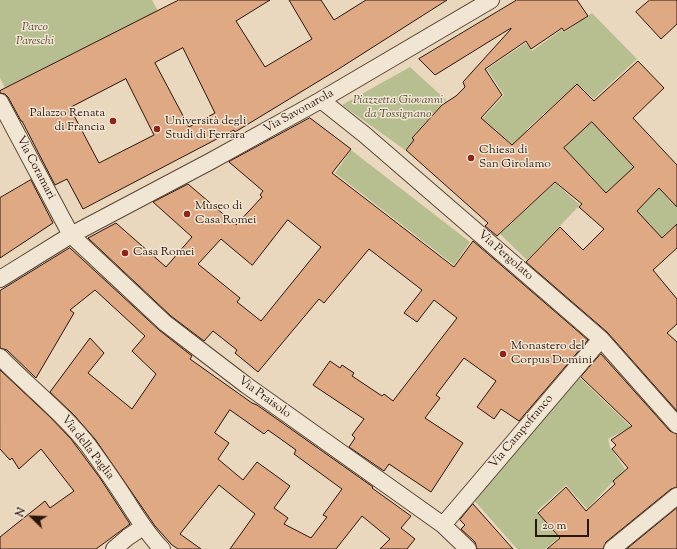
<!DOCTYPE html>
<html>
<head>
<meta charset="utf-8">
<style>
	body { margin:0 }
	#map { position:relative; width:677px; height:549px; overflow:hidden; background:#e9d8bd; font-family:"Sorts Mill Goudy",serif }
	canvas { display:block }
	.north { position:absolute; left:12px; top:497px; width:40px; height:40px; -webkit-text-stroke:3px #f1e6d4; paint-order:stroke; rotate:293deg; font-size:11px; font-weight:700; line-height:16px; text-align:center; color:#2a150a }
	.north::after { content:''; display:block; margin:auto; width:14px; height:18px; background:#2a150a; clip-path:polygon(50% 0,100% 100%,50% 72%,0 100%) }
	.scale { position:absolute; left:535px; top:519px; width:54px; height:18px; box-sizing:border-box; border:2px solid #2a150a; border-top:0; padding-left:5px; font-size:12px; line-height:14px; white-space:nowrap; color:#2a150a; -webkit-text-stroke:3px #f1e6d4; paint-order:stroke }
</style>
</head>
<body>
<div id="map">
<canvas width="677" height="549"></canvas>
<div class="north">N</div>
<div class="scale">20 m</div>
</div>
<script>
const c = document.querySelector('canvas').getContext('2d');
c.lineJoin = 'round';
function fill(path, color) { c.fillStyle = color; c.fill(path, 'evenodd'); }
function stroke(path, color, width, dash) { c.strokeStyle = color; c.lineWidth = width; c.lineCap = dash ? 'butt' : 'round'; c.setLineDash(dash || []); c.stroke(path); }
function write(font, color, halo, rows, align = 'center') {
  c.font = font + ' "Sorts Mill Goudy",serif'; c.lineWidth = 3; c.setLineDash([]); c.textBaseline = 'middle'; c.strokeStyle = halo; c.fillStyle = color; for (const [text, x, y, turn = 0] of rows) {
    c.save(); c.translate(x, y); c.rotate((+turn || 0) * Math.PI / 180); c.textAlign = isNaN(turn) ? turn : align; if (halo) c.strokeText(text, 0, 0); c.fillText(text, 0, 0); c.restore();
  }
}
fill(new Path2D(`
	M0,0H152L158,11L5,88L0,78Z
	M592,13L637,59L594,99L577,84L527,129L538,140L525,155L482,119L504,95L487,69L526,43L532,51L561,30L565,32Z
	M410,67L446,100L411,138L414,140L405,150L342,105Z
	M592,121L634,167L606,193L564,148Z
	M351,150L470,242L454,265L335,173Z
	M555,183L580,205L527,260L500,234Z
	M659,188L677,207V224L662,238L637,211Z
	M576,374L631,427L608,439L610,447L625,469L587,509L566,485L537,511L558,538L545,549H517L473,499Z`), '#b7bf90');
const building = new Path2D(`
	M179,0H270L236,21L265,67L312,39L289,0H321L334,20L366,0H447L337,70L235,132L234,130L83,209L67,179L55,185L22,121H21L8,97L5,94L0,93V91ZM183,48L215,113L189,127L155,63ZM126,79L154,135L99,163L70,108Z
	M517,0H577L588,16L564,31L562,28L531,49L526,41L485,69L502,95L481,118L512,145L577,84L594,101L638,61L664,88L633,118L677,165V207L659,188L637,211L662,238L677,224V248L653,270L677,299V324L667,333L677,342V411L607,332L526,262L560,227L583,250L604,229L579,207L582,204L555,182L497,236L485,226L488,223L406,150L414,140L412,138L442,105L456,96L465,87L463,82L511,29V28L435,75L419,59ZM592,122L634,167L606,193L564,148Z
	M650,0H677V24L661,39L636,12Z
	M310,118L351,149L332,173L454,267L473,241L588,340L519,421L501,409L494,419L477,407L496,381L464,358L436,395L440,398L425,418L463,443L431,492L389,464L384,471L349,447L355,438L352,435L364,419L313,385L330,361L340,368L342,365L354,373L352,376L382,396L384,394L393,401L457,318L434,300L417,322L404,313L422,290L369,249L324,303L319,299L258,372L235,353L237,350L213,331L204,341L171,316L88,238L116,223L166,267L192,237L153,202L188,184L236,225L262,197L260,195L263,191L229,162ZM288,220L321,247L261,321L237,302L240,298L198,264L221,239L252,265Z
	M31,180L53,223L0,258V198Z
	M70,248L159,330L192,356L190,359L252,403L257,405L373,487L372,488L411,516L401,528L415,539L407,549H380L390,539L362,516L336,549H230L255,514L219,485L180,534L201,549H178L172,545L155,526L95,439L74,415L50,392L90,338L104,353L88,373L132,409L156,374L132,351L145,336L95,290L70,310L74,313L36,378L7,350L0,348V291ZM230,410L264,434L268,430L296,450L294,454L342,489L323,515L327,517L311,538L284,524L288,518L274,508L290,486L257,462L243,480L218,459L229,443L215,433Z
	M601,354L670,431L677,434V487L671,489L606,542L603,549H547L560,538L538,513L566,487L586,511L615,484L613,481L628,468L612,449L616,445L611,440L632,426L581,377Z
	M0,370L50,417L71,439L100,478L130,524L96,549H0V537L45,501L50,508L74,491L41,449L19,469L12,458L10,460L0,449Z
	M473,504L513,549H477L475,542L461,529L465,525L460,520Z
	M677,508V549H627Z`);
fill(building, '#dfa984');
stroke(building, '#2a150a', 1);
const street = new Path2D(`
	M321,100L365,135L601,339L677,425
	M0,102L71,235L165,323L246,385L443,525L468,549
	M0,279L71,235L211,161L321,100L491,0
	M0,357C29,387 62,412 88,445C101,463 114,481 126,500C137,517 147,534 162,549
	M443,525L601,339
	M114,549L128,537L143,527
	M612,549L677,496`);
stroke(street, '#5a4637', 18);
stroke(street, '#f1e6d4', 16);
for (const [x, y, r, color] of [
	[113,121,4,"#8f2418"],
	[157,129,4,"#8f2418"],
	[471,158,4,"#8f2418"],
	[187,214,4,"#8f2418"],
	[125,253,4,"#8f2418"],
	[503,354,4,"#8f2418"]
]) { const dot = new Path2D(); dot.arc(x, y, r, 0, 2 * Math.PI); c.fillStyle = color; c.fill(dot); stroke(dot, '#f1e6d4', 1.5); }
write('italic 12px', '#544832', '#f1e6d4', [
	["Parco",35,28],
	["Pareschi",35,42],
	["Piazzetta Giovanni",398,101],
	["da Tossignano",398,115]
]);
write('12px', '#2a150a', '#f1e6d4', [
	["Via Savonarola",299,112,-29],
	["Via Coramari",35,168,62],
	["Via Pergolato",505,256,41],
	["Via Praisolo",264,398,36],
	["Via Campofranco",522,432,-50],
	["Via della Paglia",87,448,52]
]);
write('12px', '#2a150a', '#f1e6d4', [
	["Palazzo Renata",105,114,"right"],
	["di Francia",105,128,"right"],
	["Università degli",165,122],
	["Studi di Ferrara",165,136],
	["Chiesa di",479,151],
	["San Girolamo",479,165],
	["Museo di",195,207],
	["Casa Romei",195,221],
	["Casa Romei",133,253],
	["Monastero del",511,347],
	["Corpus Domini",511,361]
], 'left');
</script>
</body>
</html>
